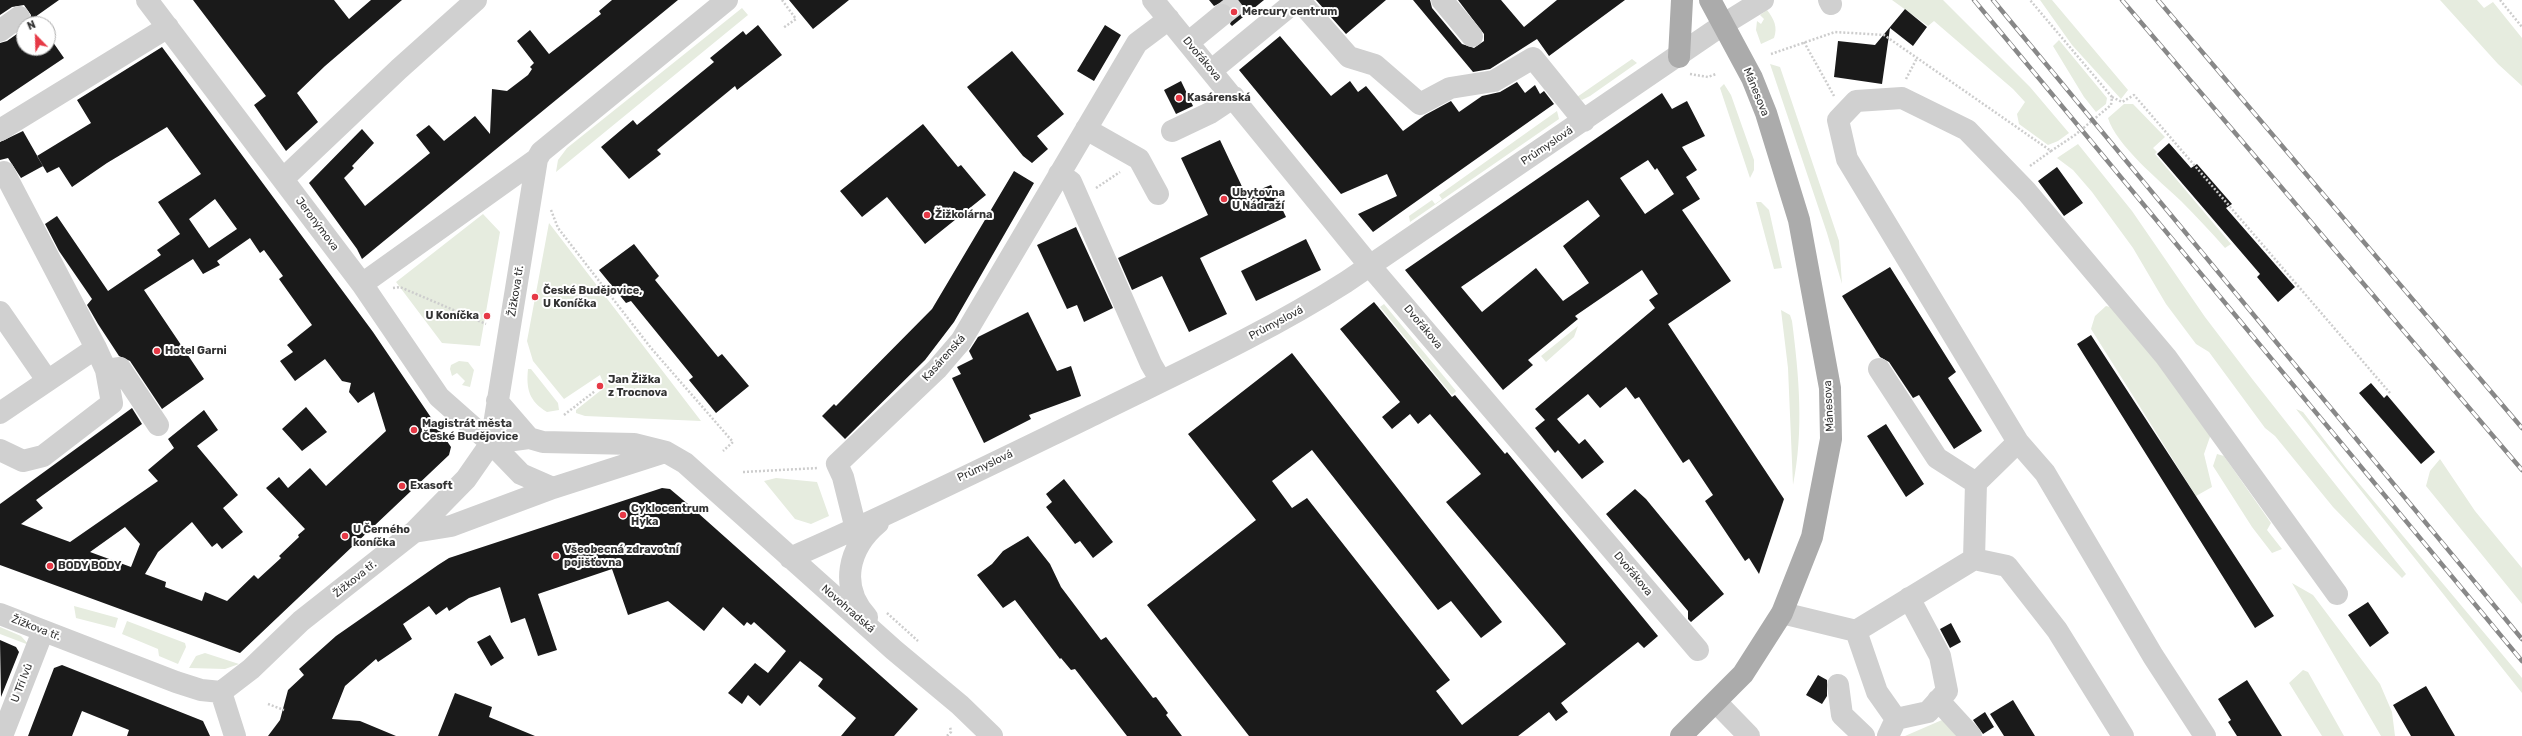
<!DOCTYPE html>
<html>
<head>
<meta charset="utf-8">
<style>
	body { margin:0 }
	#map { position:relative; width:2522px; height:736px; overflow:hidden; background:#fff; font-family:Rubik,sans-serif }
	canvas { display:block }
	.north { position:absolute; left:16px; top:16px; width:40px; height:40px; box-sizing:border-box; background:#fff; border:1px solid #adadad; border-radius:50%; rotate:337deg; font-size:11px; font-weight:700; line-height:16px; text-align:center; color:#333 }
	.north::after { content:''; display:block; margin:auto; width:14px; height:18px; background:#e63946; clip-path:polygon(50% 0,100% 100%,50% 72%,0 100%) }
</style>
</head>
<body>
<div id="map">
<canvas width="2522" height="736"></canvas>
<div class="north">N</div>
</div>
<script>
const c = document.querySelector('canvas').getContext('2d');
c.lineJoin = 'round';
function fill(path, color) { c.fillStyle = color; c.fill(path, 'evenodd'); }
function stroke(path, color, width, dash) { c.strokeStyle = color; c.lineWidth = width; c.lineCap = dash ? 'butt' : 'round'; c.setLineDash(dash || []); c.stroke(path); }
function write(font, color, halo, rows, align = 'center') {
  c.font = font + ' Rubik,sans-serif'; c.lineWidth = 4; c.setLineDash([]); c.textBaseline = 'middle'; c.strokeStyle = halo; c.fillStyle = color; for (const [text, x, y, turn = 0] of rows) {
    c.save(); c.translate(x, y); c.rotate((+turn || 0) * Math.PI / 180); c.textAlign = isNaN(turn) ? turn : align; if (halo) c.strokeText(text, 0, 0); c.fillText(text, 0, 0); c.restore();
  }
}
fill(new Path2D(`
	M1892,0H1943L2030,87L2069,133L2058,141L2048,145L2019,124L2017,114L2025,102L2013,89L1934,21L1928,26Z
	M2040,0H2052L2128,90L2121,99L2072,45Z
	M2440,0H2477L2484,8L2493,2L2522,38V86L2498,64Z
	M742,8L748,15L556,172L558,160L567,148Z
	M1767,10C1774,19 1778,27 1774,38L1761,44L1756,30L1757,21L1761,24L1764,19L1760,15Z
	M2059,40L2107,98L2106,104L2096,112L2084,97L2053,46Z
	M1632,59L1637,63L1590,96L1582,100L1577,97Z
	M1770,64L1780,67L1839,241L1842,284L1827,233Z
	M1724,84L1731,95L1754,160V170L1750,178L1720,88Z
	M2124,104H2133L2165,137L2153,148L2157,152L2155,154L2231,244L2225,248C2211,232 2196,216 2181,201C2160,181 2116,145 2108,118Z
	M1557,111L1559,119L1410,222L1409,216L1432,200L1435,204L1442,199L1439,195Z
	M2078,144L2132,211L2205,317L2253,380L2406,574L2402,578L2333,507L2275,436L2265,428L2209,352L2196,344L2166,304L2133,248L2092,192L2073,170L2057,158Z
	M1756,202H1761L1769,210L1782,268L1774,269Z
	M483,214L500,232L480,346L442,343L396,282Z
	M549,223L701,421L585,416L576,413V410L605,387L600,375L564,399L533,361L527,341Z
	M1384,304L1456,391L1452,395L1380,307Z
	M2106,306L2123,310L2211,434L2204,454L2212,487L2196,496L2091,329L2095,316Z
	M1781,310L1790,315L1792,321C1799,376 1804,430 1793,485L1788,368Z
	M1578,326L1574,337L1546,362L1541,356Z
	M459,361L468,362L474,370L470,387L462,385L465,381L457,373L452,376L450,369L451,365Z
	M528,369H531L558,403L559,410L547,412C529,401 526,389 528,369Z
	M2296,409L2303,412L2346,468L2522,678V693Z
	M2217,454L2224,456L2271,523L2267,530L2282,549L2272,553L2252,527L2213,466Z
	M2440,459L2475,511L2522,568V604L2426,486L2430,471Z
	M776,478L817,482L829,516L811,524L795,519L764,481Z
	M2292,583L2313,595L2380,684L2392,712L2395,736H2381Z
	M74,606L118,618L115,628L76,618Z
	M127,621L185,643L186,647L178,664L159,656L158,649L122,634Z
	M0,627L21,636L29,645L0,634Z
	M205,653L239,664L225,669L189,668L196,656Z
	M2303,670L2308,672L2344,736H2322L2289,683Z
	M1942,720L1960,736H1905Z`), '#e6ecdf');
fill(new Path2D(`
	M0,0H59L35,17L40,24H29L31,15L24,5L12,7L0,15Z
	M193,0H334L349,19L371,0H402L325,66L297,93L318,122L286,151L254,105L266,96Z
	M612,0H678L362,259L357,249L309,183L362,129L374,143L352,166L354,168L344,178L365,206L430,153L416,135L429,125L444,141L475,116L490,134L492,89L507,91L528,75L532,69L530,67L534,63L517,41L530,30L549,54L601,14L599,11Z
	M789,0H849L813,29Z
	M1209,0H1264L1232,26L1230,24L1234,13L1231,7L1220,3L1214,6Z
	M1316,0H1386L1346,34Z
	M1413,0H1430L1432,8L1462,44L1474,48L1484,41V34L1458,0H1501L1524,27L1557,0H1625L1549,56L1537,39L1490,69L1473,72Z
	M1905,9L1927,27L1913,46L1890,28L1882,84L1834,77L1838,41L1875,45Z
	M758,25L782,55L737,90L735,86L657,150L661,154L629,179L601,147L633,120L637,125L714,62L710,58L743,31L746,35Z
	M1105,25L1121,35L1094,81L1077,71Z
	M24,29V48H48V35L64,58L0,101V43L7,41Z
	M1280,36L1331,96L1350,81L1358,92L1366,86L1403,131L1425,115L1451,101L1459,112L1482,96L1500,92L1517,82L1525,93L1535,85L1540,94L1544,91L1554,104L1373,232L1358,214L1397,196L1387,174L1341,194L1239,70Z
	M162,47L373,332L451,447L449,455L240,653L0,565V504L132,408L142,424L36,500L43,508L21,524L70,542L158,481L148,470L174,448L168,439L204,410L218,430L197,446L238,495L223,508L243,532L222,549L217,543L212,547L192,522L158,552L145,574L166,582L165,587L202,601L205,592L227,601L254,575L258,579L281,558L279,556L299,537L298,535L305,529L266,488L279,477L288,488L310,468L326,486L386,431L374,392L358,403L349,392L351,383L342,381L325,359L295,381L280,361L293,352L287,345L312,325L279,279L283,276L264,250L260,253L250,238L217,261L220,265L203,274L193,259L144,290L204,379L162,409L130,361L119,356L98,324L87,305L92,299L59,251L45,224L57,216L108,291L161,255L157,250L180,234L158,202L201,174L167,127L107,163L72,187L59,167L47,173L37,156L91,123L77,100ZM215,199L237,229L209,248L189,219ZM125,527L140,544L131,567L90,552Z
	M1012,51L1064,114L1037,136L1048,149L1032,163L1023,156L967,87Z
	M1181,81L1193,106L1176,114L1164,90Z
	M1662,93L1672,109L1687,101L1705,136L1682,147L1697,170L1686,177L1700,199L1682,210L1731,281L1668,324L1784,499L1759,574L1749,558L1745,561L1705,501L1713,495L1689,459L1683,463L1639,397L1635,399L1626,387L1600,408L1588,394L1557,419L1579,444L1585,439L1604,462L1582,479L1558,450L1555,453L1535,428L1545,420L1535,409L1655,308L1649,300L1658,294L1642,270L1575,316L1578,319L1528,360L1533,365L1503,390L1405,270ZM1648,160L1655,170L1657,168L1674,194L1645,214L1620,178ZM1588,200L1600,216L1563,246L1589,283L1563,301L1536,268L1482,312L1461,287Z
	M923,124L958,167L961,165L986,195L925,244L887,197L862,217L840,191Z
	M23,131L43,166L21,178L8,158L0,160V142Z
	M1220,140L1246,195L1271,185L1286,217L1200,258L1227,314L1189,332L1162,276L1132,290L1118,258L1208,215L1181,158Z
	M2169,143L2191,168L2197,164L2232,204L2226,208L2295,287L2278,302L2257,277L2260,274L2157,154Z
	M2057,167L2083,203L2064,216L2038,181Z
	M1014,171L1034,183L954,322L925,360L845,439L822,416L834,404L836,406L932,309Z
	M1076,227L1113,308L1084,322L1077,305L1067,309L1037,245Z
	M1306,239L1321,270L1256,301L1241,271Z
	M634,244L659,276L655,280L718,357L722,354L749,386L716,413L689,380L693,377L631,301L626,303L599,270Z
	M1890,267L1956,372L1948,378L1982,431L1954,449L1919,395L1913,398L1889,362L1880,357L1842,296Z
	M1374,302L1452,397L1455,395L1505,454L1507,452L1658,636L1644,648L1638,642L1561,703L1568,712L1556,721L1549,712L1518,736H1249L1147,605L1256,520L1188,434L1292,353L1502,622L1481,638L1451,601L1438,610L1312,450L1272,481L1292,508L1307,498L1450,680L1436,691L1462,725L1566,644L1446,502L1481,474L1430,414L1418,424L1410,414L1392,429L1382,417L1400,402L1340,329Z
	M1028,312L1057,371L1071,366L1081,396L1029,415L1031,419L984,443L952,378L961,374L957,367L973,359L969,351L978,337Z
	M2091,335L2274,616L2255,628L2077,344Z
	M2371,383L2384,398L2387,395L2435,452L2421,464L2359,393Z
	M306,407L327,432L302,451L282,429Z
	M1886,424L1924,484L1906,497L1867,436Z
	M1064,479L1113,542L1093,558L1080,541L1075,544L1046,507L1052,502L1046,494Z
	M662,488L670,489L689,505L918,709L894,736H841L856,718L818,686L823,679L800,661L760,706L748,695L742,704L728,693L755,663L768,673L786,651L754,622L751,625L747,622L744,626L723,607L704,631L668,601L628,615L612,569L538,594L557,650L538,656L525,618L511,623L500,587L469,598L449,611L447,607L436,615L429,606L403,624L412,639L378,662L376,659L345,686L332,719L360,721L396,736H268L280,720L288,690L304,675L299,669L336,636L438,565L449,558Z
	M1635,489L1646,499L1724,594L1691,622L1688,619V611L1606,514Z
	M1028,536L1050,564L1061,587L1101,640L1106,637L1153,698L1156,697L1168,713L1166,715L1182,736H1127L1075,669L1071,670L1061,658L1060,659L1015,600L1003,608L977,575L992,564L1003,551Z
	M2368,602L2389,633L2370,647L2348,615Z
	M1951,623L1961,642L1950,648L1940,629Z
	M490,635L504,658L491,666L477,642Z
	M0,640L16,647L19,652L1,697Z
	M62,665L203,721L210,736H127L129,730L82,711L72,736H28L54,668Z
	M1818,675L1827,680V696L1822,704L1806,695Z
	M2247,680L2282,736H2237L2228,722L2231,720L2218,699Z
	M2426,686L2455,736H2411L2393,705Z
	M455,693L492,707L489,717L535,736H438Z
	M2013,700L2035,736H2004L1990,714Z
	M1985,712L1994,727L1983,734L1973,720Z`), '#1a1a1a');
stroke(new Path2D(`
	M1222,15L1241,0`), '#d6d6d6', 22, [22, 11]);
stroke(new Path2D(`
	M782,0L796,19L783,28
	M2500,0L2522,27
	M1804,42L1834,96
	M1771,54L1835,32L1884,35L2051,151L2075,135L2111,105L2112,97L2030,0
	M1690,74L1708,77L1716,74
	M1906,79L1917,58
	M2112,97L2122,102L2134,95L2390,393
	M2030,166L2051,151
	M1096,188L1120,172
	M551,210L558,228L651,348L733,442L723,451
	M393,288L400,287L486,324
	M564,415L595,391
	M743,472L818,468
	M887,613L918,641
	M268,704L284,710
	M947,736L951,732L950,726`), '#cdcdcd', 2.5, [2, 2]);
stroke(new Path2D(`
	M147,0L362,284L439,397L491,443L521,474L553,488
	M1153,0L1370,266L1698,650
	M1299,0L1349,57L1375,65L1420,104L1450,88L1494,81L1533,58L1584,121
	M1442,0L1472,36
	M1829,0L1831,4
	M0,31L19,17
	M1189,42L1222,15
	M1212,70L1297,0
	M1086,129L1139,159L1158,194
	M0,130L168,27
	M1172,131L1210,113L1234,97
	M0,174L4,172L96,348
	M1059,174L1071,182L1151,364L1161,381
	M283,179L399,69L476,0
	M362,284L537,159L541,152L727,0
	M0,312L47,380
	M1879,369L1937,458L1976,483
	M106,370L120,368L158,425
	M497,401L529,438
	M0,413L96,348L106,370L112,403L43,456L23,461L0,450
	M2018,442L2045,473L2153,656L2205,736
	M491,443L529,438L543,442L634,444L666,452L685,463L894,650L960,705L992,736
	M856,529L843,477L837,464L937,369L961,341L1137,43L1169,19
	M414,532L451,526L553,488L665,452
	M790,558C893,513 994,463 1095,414C1180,372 1266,333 1346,282L1724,24L1763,0
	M1974,559L2007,566L2057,630L2123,736
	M1782,613L1856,631L1974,559L1976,483L2018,442L1847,159L1838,120L1856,101L1902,98L1967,130L2027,192L2166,357L2337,594
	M0,614L176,682L201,690L221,692L251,669L301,621L414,532L466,479L491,443L537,159
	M867,617C839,587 848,548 878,523
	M1856,631L1877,692L1896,719L1928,712L1947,691L1940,656L1909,598
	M1838,685L1842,715L1864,736
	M221,692L235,736
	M1938,700L1971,736
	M1716,702L1749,736
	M2,736L43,631
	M1888,736L1896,719`), '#d0d0d0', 22);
stroke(new Path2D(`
	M1679,57L1682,0
	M1681,736L1743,674L1782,613L1812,537L1831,439L1830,388L1799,220L1766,113L1752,78L1710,0`), '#ababab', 22);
const rail = new Path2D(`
	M1974,0L2522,661
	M1993,0L2522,639
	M2122,0L2522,470
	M2158,0L2522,428`);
stroke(rail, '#888', 4.5);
stroke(rail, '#fff', 3, [9]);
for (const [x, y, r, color] of [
	[1234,12,4,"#e63946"],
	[1179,98,4,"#e63946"],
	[1224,199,4,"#e63946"],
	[927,215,4,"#e63946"],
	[535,297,4,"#e63946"],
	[487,316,4,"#e63946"],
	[157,351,4,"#e63946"],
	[600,386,4,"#e63946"],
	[414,430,4,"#e63946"],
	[402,486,4,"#e63946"],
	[623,515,4,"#e63946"],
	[345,536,4,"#e63946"],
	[556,556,4,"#e63946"],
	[50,566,4,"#e63946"]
]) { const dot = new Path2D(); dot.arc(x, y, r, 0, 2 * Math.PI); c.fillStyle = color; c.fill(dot); stroke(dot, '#fff', 1.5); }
write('bold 11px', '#333', '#fff', [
	["Mercury centrum",1242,12],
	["Kasárenská",1187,98],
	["Ubytovna",1232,193],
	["U Nádraží",1232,206],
	["Žižkolárna",935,215],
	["České Budějovice,",543,291],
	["U Koníčka",543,304],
	["U Koníčka",479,316,"right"],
	["Hotel Garni",165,351],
	["Jan Žižka",608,380],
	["z Trocnova",608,393],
	["Magistrát města",422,424],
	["České Budějovice",422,437],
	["Exasoft",410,486],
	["Cyklocentrum",631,509],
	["Hyka",631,522],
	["U Černého",353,530],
	["koníčka",353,543],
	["Všeobecná zdravotní",564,550],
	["pojišťovna",564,563],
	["BODY BODY",58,566]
], 'left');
write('11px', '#333', '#fff', [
	["Dvořákova",1202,59,50],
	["Mánesova",1756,92,68],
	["Průmyslová",1547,146,-34],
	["Jeronýmova",317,224,53],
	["Žižkova tř.",516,291,-81],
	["Průmyslová",1276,323,-28],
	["Dvořákova",1423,327,50],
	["Kasárenská",944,358,-48],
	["Mánesova",1829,406,-93],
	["Průmyslová",985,466,-25],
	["Dvořákova",1633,574,50],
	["Žižkova tř.",355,579,-39],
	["Novohradská",848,609,41],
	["Žižkova tř.",36,628,21],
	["U Tří lvů",22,683,-69]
]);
</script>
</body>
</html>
